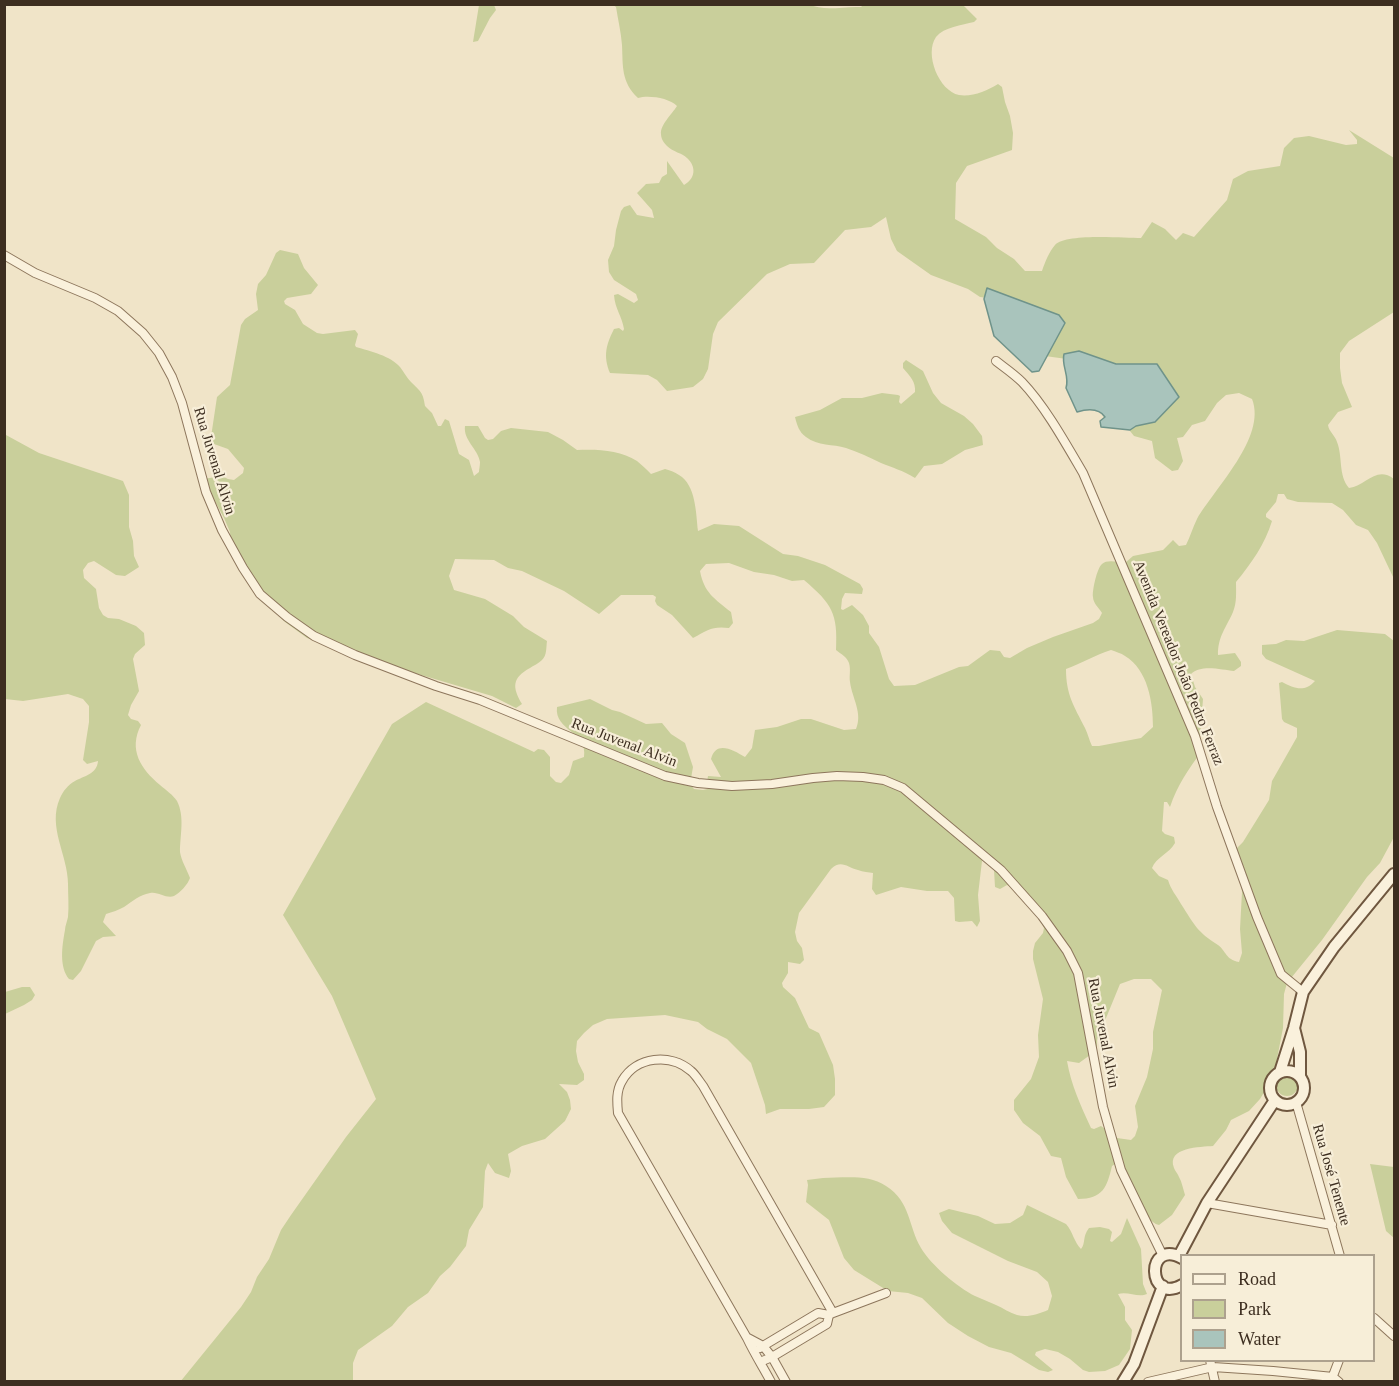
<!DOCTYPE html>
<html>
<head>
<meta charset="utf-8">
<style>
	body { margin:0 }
	#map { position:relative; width:1399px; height:1386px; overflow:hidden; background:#f0e4c8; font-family:"Times New Roman",serif }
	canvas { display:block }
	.frame { position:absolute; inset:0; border:6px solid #3d2e20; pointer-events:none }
	.legend { position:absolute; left:1180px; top:1254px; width:195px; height:108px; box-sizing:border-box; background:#f7eed8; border:2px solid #ada18e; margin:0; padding:8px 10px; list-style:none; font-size:18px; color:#3d2e20 }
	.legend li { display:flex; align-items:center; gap:12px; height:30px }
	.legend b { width:30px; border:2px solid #ada18e }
</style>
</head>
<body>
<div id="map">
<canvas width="1399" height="1386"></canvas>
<div class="frame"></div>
<ul class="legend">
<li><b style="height:8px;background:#faf1dc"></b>Road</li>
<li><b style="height:16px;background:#c9cf9b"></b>Park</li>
<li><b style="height:16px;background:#a9c4bc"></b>Water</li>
</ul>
</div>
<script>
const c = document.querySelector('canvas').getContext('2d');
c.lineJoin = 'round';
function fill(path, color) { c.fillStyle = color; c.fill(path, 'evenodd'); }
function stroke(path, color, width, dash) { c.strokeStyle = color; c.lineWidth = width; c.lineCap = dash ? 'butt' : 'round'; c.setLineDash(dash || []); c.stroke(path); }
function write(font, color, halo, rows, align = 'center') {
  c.font = font + ' "Times New Roman",serif'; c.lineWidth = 4.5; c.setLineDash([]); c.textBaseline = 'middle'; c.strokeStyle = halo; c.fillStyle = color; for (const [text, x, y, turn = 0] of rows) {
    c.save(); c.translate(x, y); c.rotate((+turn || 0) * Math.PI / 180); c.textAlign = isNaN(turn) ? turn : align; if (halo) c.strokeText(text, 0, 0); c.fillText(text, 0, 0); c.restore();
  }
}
fill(new Path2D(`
	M808,4C825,12 842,6 861,7L864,4L963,5L977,19L974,22C962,25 944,27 936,37C924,54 939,91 959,95C972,97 987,91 998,84L1002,87L1005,102L1010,116L1013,133L1012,150L967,166L956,183L955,219L986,237L997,248L1014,259L1025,271H1042C1045,262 1049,252 1055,245C1066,233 1123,238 1141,238L1152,222L1165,229L1176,240L1183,233L1194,237L1227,200L1233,179L1248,171L1280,166L1284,148L1294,138L1309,136L1346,145L1357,144V140L1349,130L1394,158V312L1349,341L1340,353V368L1342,383L1352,407L1338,412L1328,425C1329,432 1335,435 1337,442C1343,457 1338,475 1349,488C1366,486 1376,465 1394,479V579L1377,543L1368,530L1356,525L1343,510L1332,503L1298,502L1287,499L1284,494H1278L1276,502L1266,514V517L1272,521C1265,544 1251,564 1236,582C1236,593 1237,602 1233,612C1226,628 1218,636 1218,655L1235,653L1241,662V666L1234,671C1222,670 1201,664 1191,674L1195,687L1203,699L1200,738L1202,751C1189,768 1177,786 1170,807L1167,802H1164L1162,831L1165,834L1174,837L1175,843C1169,854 1156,857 1152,868L1159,876L1168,880C1171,890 1176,895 1181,904C1194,924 1197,932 1218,945C1227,952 1225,959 1239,962L1242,953L1240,929L1242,892L1240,875L1231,854L1243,842L1269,800L1272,781L1297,737V728L1284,722L1282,719L1279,683L1282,682C1294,688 1304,693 1315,681L1266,659L1262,654V645L1276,644L1286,640L1304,641L1337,630L1385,634L1394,641V837L1380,863L1367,877L1322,940L1287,983L1284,994L1283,1028L1276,1064L1269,1084L1260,1099L1249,1111L1231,1120L1226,1130L1213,1146C1201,1147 1166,1147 1174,1168C1175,1171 1178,1174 1179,1177C1182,1182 1183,1189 1185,1195L1172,1215L1159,1225C1142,1221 1132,1184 1122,1170C1121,1169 1116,1165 1115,1164L1112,1166C1107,1187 1103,1199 1078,1199L1066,1177L1061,1158L1051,1156L1040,1136L1023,1123L1014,1110V1100L1031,1079L1039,1057L1038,1035L1043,999L1033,959V951L1035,943L1043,933L1044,928L1040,920L1011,887L1007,885L1000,889L995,887L994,870L988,859L985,857L982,861L978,895L980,921L977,927L972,921L959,922L955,921L954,898L948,891H927L901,887L876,895L872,889L873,873C869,872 863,872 858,870C847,867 841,859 831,869L799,913L795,932L797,941L802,948L804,960L800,964L788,962V973L782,983L783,987L795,998L809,1028L819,1033L833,1065L835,1079V1095L824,1107L809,1109H780L766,1114L765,1105L751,1063L727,1039L707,1029L698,1022L665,1015L607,1019L593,1025L584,1033L577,1041L576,1051L578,1062L584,1074V1080L577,1085L559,1084L567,1092L570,1100L571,1109L565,1121L545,1139L522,1146L508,1154L511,1171L509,1178L495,1173L488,1163L485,1171L483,1207L469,1230L466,1246L450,1267L440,1276L428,1293L408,1307L392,1326L358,1350L353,1363V1381L180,1382L241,1307L251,1292L257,1277L269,1259L281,1230L291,1215L346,1137L376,1099L332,996L283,915L392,724L426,702L534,752L538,749L544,750L550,757V776L556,782L561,783L569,775L573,761L584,757C588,731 554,731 557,707L590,699L612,710L620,712L646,724L662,723L671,734L685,743L693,767L690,784L694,789L703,790L712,788L707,782L708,776L721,777L711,759C716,740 733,750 745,757L752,748L755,730L777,727L801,719H811L844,730L856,729C863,713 852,698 850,682C849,676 851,670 849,663C847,657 841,654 836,650C838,613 832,604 804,580L792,581L774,575L754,572L729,563L706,564L700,571C704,593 715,599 731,612L733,623L729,628C712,626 708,630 693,638L672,615L657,605L655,601L656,597L653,595H621L599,614L564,591L522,571L508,568L494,560L455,559L449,576L454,590L485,599L513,616L524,627L547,641C546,648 547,655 542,660C539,663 533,666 530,668C512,678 512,687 522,704L516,708L492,696L374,661L307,638L285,622L255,591L231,549L230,532L224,518L203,479L216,477L218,474L228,479L234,480L243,473L244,468L228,449L214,444L211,437L217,397L230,385L241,325L245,319L258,310L256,294L258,284L266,275L276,253L280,250L298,254L304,268L318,285L311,294L287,298L284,301L285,304L295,310L303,324L317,333L323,334L355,330L358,334L355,345L356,347C370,351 391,356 400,367C404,372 407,378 411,382C421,392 423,392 425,406L432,413L438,426H441L445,419L449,421L459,454L469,460L474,476L479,472C479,469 480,466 480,462C478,449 463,440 465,426H478L485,438L488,440L493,439L501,431L511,428L548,432L563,440L577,450C597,449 620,450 637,461C642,465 647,470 651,474L665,469C669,470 675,472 679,475C696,485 696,513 698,531L714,524L739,526L783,554L798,556L825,565L860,584L863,589L862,594L845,593L842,599L841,609L843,610L852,605L863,615L869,626V633L879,647L889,679L894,686L915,685L959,667L968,666L990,650L1000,651L1004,657L1010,658L1027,648L1053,637L1093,623L1099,619L1102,613C1099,608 1093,603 1093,597C1092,591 1097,568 1102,564C1107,559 1118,562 1125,563L1133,556L1163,550L1173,540L1179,546L1186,545C1190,537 1193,527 1197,519C1215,488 1267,437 1252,399L1239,393L1226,395L1217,403L1205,421L1192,425L1183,437L1177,438L1183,461L1178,470L1172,471L1155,458L1152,441L1134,436L1130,431L1128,420L1103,364L1045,356L996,299L980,297L968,289L931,275L897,251L891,239L886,217L871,227L845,230L814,263L790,264L767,274L718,322L713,334L708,369L703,379L693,387L667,391L657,380L648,375L610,373C603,356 606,345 614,329L619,328L623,331L624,329C622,316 615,309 614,295L618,294L634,303L638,300L636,294L614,280L609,272L608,260L614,246L616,230L621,211L624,207L630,205L637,215L654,218L652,210L637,193L646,184L659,183L662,177L667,174V161L684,185C695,179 697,167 687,158C682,153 673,152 667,146C664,143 661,139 661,134C660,125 672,114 677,106C669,98 649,95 638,98C621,82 623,66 622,45C621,32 618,20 616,7L613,5ZM1111,650C1116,652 1121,653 1125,656C1148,670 1153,702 1153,727L1141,738L1099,746H1092C1089,740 1088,734 1085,728C1074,706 1066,695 1066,669C1082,663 1095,655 1111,650ZM1134,979H1151L1162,990L1153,1032V1049L1147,1077L1135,1106L1138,1127L1135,1136L1131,1140L1117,1138L1101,1126L1094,1129L1091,1128C1081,1106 1071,1085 1067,1061L1079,1063L1097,1050V1040L1120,984Z
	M479,5H494L496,10L490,18L478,41L473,42Z
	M906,360L923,371L933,393L941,403L964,416L973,424L982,436L983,445L965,450L942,464L924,466L915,478C902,470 893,468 881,463C869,457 858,452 846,448C833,444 818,446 806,437C799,432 797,425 795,417L820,410L842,398H862L882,393L898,395L900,396L899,402L901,404L915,392C916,382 910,376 903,368V363Z
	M6,435L39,453L123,481L129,495V527L133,541L134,556L139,567L125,576L116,575L94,561L88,563L83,570L84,578L96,589L99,608L103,615L108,618L119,619L136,626L144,633L145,645L135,654L133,659L139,691L131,705L128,715L131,719L138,721L141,725C128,750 141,769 160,785C166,790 173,795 177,801C185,817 180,835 180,852C181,860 187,870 190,878C188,884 180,893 174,896C166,899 158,891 150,893C139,895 133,901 124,907C119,910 112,912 106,914L103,922L116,936L103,937L96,941L81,971L73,980L69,979C59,967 62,946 65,930C65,926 67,922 68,917C69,906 68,895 68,884C68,855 47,827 60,798C63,791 68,785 75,781C84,776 97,774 98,761L87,764L83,760L89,722V706L83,699L68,694L23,701L5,699L4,436Z
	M22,987H30L35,995L32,1000L24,1005L5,1014V992Z
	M1276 1085a11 11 0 1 1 22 0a11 11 0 1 1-22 0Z
	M1370,1164L1394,1167V1238L1386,1231Z
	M823,1178C844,1178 868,1174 886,1186C911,1202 908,1226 921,1248C931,1265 957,1287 975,1296C982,1299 989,1302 996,1305C1003,1308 1010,1313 1017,1315C1027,1318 1038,1314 1048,1310L1052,1296L1048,1282L1037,1272L1008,1261L952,1233L942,1221L939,1213L949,1209L978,1216L995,1224L1010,1223L1023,1215L1027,1205L1066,1224C1073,1232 1074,1242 1081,1249C1086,1243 1082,1237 1089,1228L1100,1227L1109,1229L1112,1232L1110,1241L1112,1242L1121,1234L1127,1218L1141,1249L1143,1284L1147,1294C1138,1298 1128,1291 1118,1294L1125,1307V1320L1132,1330L1130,1349L1119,1365L1105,1371L1089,1372L1083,1370L1070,1359L1058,1352L1045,1349L1036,1352L1035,1355L1053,1370L1048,1372L1039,1370L1011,1353L989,1347L968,1336L948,1323L922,1298L908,1293L888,1291L854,1270L844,1258L829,1220L806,1202L808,1185L807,1180Z`), '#c9cf9b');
const water = new Path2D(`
	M987,288L1059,315L1065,323L1039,371L1032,372L994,336L984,299Z
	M1079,351L1116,364H1157L1179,397L1155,422L1136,426L1130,430L1101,427L1100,421L1105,417C1099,408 1087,409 1077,412L1066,388C1070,376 1061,366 1064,354Z`);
fill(water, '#a9c4bc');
stroke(water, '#6f938a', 1.5);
const street = new Path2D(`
	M4,255L35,273L95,298L118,311L143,333L159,353L172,377L182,403L206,492L222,530L243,568L260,594L287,617L314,636L355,655L436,686L480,700L665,776L698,783L732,786L772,784L813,778L837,776L863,777L884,780L903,788L1001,870L1042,916L1067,951L1078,973L1103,1107L1121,1170L1163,1256
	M996,361C1005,368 1014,374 1022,382C1045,406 1066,444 1083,473L1195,736L1217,807L1257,917L1281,974L1303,992
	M1296,1102L1340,1256
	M1207,1203L1332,1225
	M833,1313L886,1293
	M1374,1318L1394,1336
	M748,1338L763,1346L818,1313L829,1315
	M760,1348L763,1346L772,1357L786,1382
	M1210,1360L1215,1382
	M760,1362L772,1357L827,1324L829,1315L833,1313L703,1086C699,1081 696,1075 691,1071C671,1053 636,1056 622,1081C616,1091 617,1102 618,1113L747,1338C754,1353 763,1367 771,1382
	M1331,1381L1339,1360
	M1148,1382L1213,1367L1273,1371L1333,1377L1339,1382`);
const secondary = new Path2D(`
	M1294,1028L1300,1052V1077
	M1270 1088a17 17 0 1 1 34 0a17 17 0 1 1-34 0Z
	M1280,1072L1294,1028L1303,992L1334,947L1394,874
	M1179,1256L1207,1203L1275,1100
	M1182,1258C1145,1238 1147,1305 1182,1285
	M1123,1382L1134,1364L1163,1286`);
stroke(street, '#8d765c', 10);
stroke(secondary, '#6f573f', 14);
stroke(street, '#faf1dc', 8);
stroke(secondary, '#faf1dc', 10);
write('15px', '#3d2e20', '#f7eed8', [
	["Rua Juvenal Alvin",214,461,73],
	["Avenida Vereador João Pedro Ferraz",1178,663,68],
	["Rua Juvenal Alvin",624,743,21],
	["Rua Juvenal Alvin",1103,1033,79],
	["Rua José Tenente",1331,1175,74]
]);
</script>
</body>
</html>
